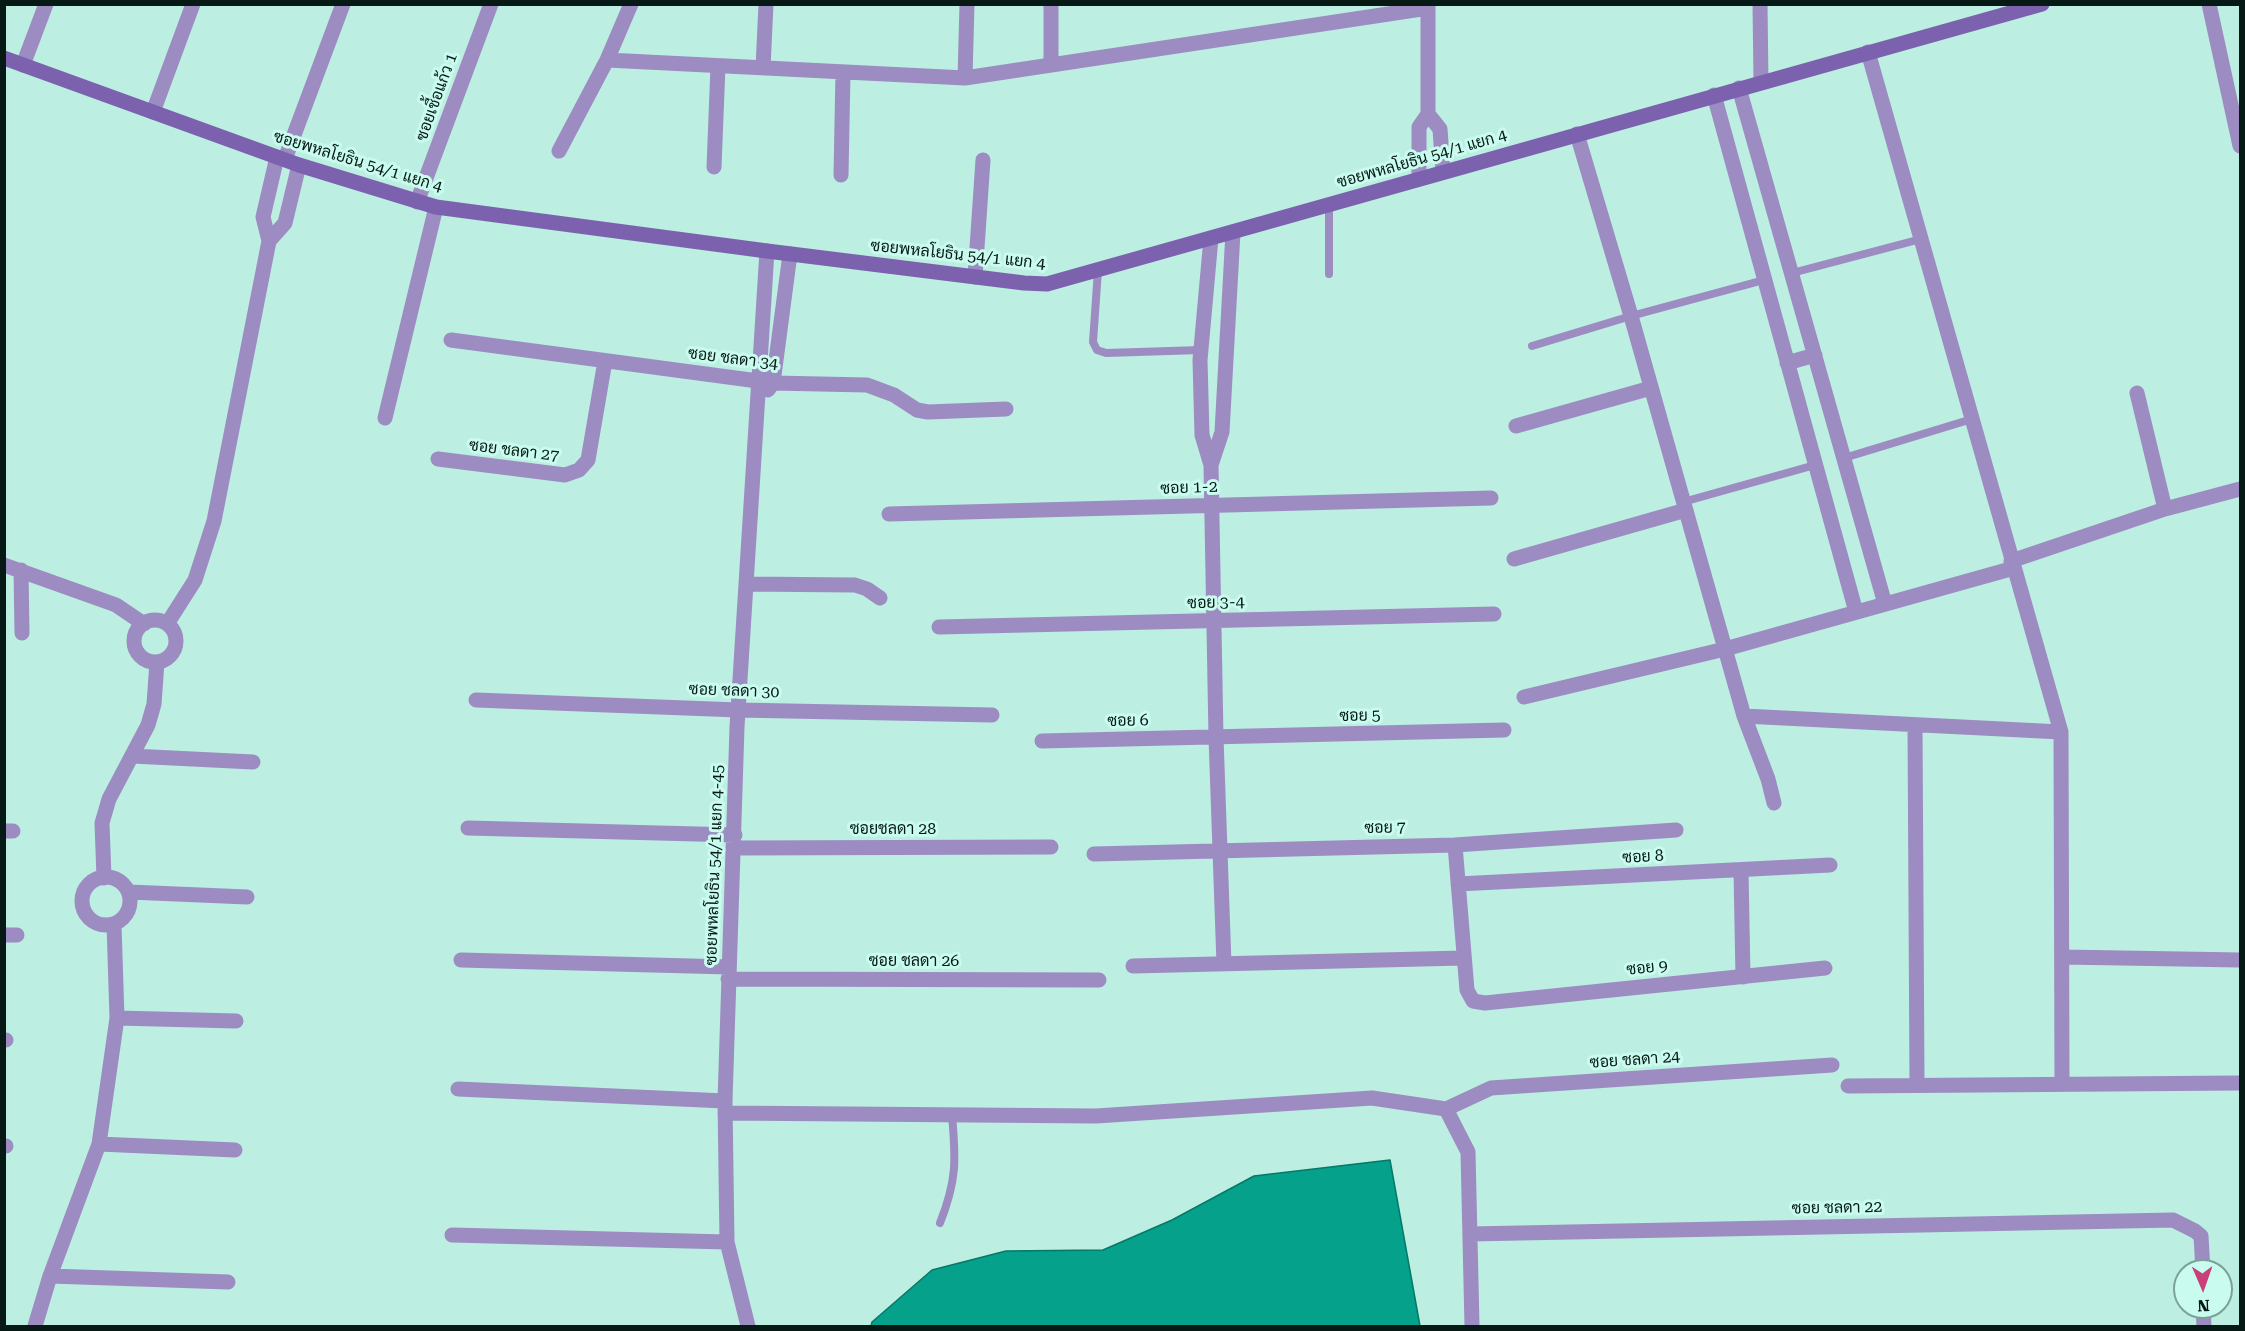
<!DOCTYPE html>
<html>
<head>
<meta charset="utf-8">
<style>
	body { margin:0 }
	#map { position:relative; width:2245px; height:1331px; overflow:hidden; background:#bceee2; font-family:"Roboto Serif",serif }
	canvas { display:block }
	.frame { position:absolute; inset:0; border:6px solid #061915; pointer-events:none }
	.north { position:absolute; left:2173px; top:1259px; width:60px; height:60px; box-sizing:border-box; background:#c9fcef; border:2px solid #7ba198; border-radius:50%; rotate:178deg; font-size:16px; font-weight:700; line-height:24px; text-align:center; color:#061915 }
	.north::after { content:''; display:block; margin:auto; width:21px; height:27px; background:#c83f79; clip-path:polygon(50% 0,100% 100%,50% 72%,0 100%) }
</style>
</head>
<body>
<div id="map">
<canvas width="2245" height="1331"></canvas>
<div class="frame"></div>
<div class="north">N</div>
</div>
<script>
const c = document.querySelector('canvas').getContext('2d');
c.lineJoin = 'round';
function fill(path, color) { c.fillStyle = color; c.fill(path, 'evenodd'); }
function stroke(path, color, width, dash) { c.strokeStyle = color; c.lineWidth = width; c.lineCap = dash ? 'butt' : 'round'; c.setLineDash(dash || []); c.stroke(path); }
function write(font, color, halo, rows, align = 'center') {
  c.font = font + ' "Roboto Serif",Sarabun,serif'; c.lineWidth = 6; c.setLineDash([]); c.textBaseline = 'middle'; c.strokeStyle = halo; c.fillStyle = color; for (const [text, x, y, turn = 0] of rows) {
    c.save(); c.translate(x, y); c.rotate((+turn || 0) * Math.PI / 180); c.textAlign = isNaN(turn) ? turn : align; if (halo) c.strokeText(text, 0, 0); c.fillText(text, 0, 0); c.restore();
  }
}
const water = new Path2D(`
	M1390,1160L1420,1326H871L872,1322L932,1270L1006,1251L1103,1250L1172,1220L1254,1176Z`);
fill(water, '#05a18b');
stroke(water, '#057868', 1.5);
stroke(new Path2D(`
	M1329,205V274
	M1098,270L1093,342L1097,350L1106,353L1201,350
	M1792,273L1921,239
	M1532,346L1631,316L1764,280
	M1844,458L1972,419
	M1683,502L1815,465
	M940,1223C957,1180 956,1160 952,1115`), '#9c8cc1', 8);
stroke(new Path2D(`
	M1760,4L1761,82
	M2209,4L2240,146
	M1868,52L2061,732L2062,1084
	M607,60L965,78L1428,8
	M23,65L46,4
	M1051,65V4
	M763,68L766,4
	M965,78L967,4
	M1739,88L1885,604
	M1714,95L1856,612
	M153,112L193,4
	M1428,114L1440,129L1443,172
	M1577,134L1631,316L1744,716L1768,779L1774,803
	M559,151L607,60L631,4
	M285,159L343,4
	M714,167L718,66
	M841,175L843,72
	M1419,179V127L1428,114V4
	M417,202L491,4
	M1211,238L1200,360L1202,435L1211,465L1216,737L1224,964
	M269,241L285,223L299,165
	M975,277L983,160
	M451,340L773,383L867,385L894,395L917,410L928,412L1006,409
	M1787,363L1815,355
	M768,390L773,383L790,254
	M2137,393L2165,509
	M385,418L436,207
	M1516,426L1651,388
	M438,459L565,475L579,470L588,460L605,361
	M1211,465L1222,432L1233,232
	M889,514L1491,498
	M1514,559L1686,510
	M2011,561L2165,509L2240,489
	M4,565L116,605L144,624
	M21,570L22,633
	M746,584L855,585L867,589L880,598
	M134 641a21 21 0 1 1 42 0a21 21 0 1 1-42 0Z
	M167,624L195,580L214,521L269,241L263,217L277,157
	M939,627L1494,614
	M1524,697L1725,649L2014,568
	M476,700L738,710L992,715
	M1744,716L2061,732
	M1915,725L1917,1085
	M1042,741L1504,730
	M132,756L253,762
	M468,828L735,835
	M4,831H13
	M1455,845L1467,990L1473,1001L1485,1003L1825,968
	M734,848L1051,847
	M1094,854L1455,845L1676,830
	M1741,870L1743,977
	M82 901a24 24 0 1 1 48 0a24 24 0 1 1-48 0Z
	M104,878L102,823L109,799L148,725L154,704L157,662
	M1458,884L1830,865
	M129,892L247,897
	M4,935H17
	M2062,957L2240,960
	M461,960L729,967
	M1133,966L1463,958
	M728,979L1099,980
	M117,1018L236,1021
	M4,1040H6
	M1848,1086L2240,1083
	M458,1089L725,1101
	M1446,1109L1491,1088L1832,1065
	M1446,1109L1468,1152L1472,1326
	M725,1113L1096,1116L1372,1098L1446,1109
	M99,1144L235,1150
	M4,1146H6
	M1470,1234L2173,1220L2195,1231L2201,1236L2203,1271
	M452,1235L727,1242
	M50,1276L228,1282
	M2203,1307L2204,1326
	M35,1326L50,1276L99,1144L117,1018L114,924
	M748,1326L727,1242L725,1101L737,727L767,251`), '#9c8cc1', 15);
stroke(new Path2D(`
	M4,58L299,165L436,207L767,251L1024,283L1047,284L2042,4`), '#7c61ae', 15);
write('16px', '#061915', '#c9fcef', [
	["ซอยเชื้อแก้ว 1",437,97,-70],
	["ซอยพหลโยธิน 54/1 แยก 4",1422,159,-16],
	["ซอยพหลโยธิน 54/1 แยก 4",358,162,17],
	["ซอยพหลโยธิน 54/1 แยก 4",958,255,6],
	["ซอย ชลดา 34",733,359,7],
	["ซอย ชลดา 27",514,451,7],
	["ซอย 1-2",1189,488,-2],
	["ซอย 3-4",1216,603,-1],
	["ซอย ชลดา 30",734,691,2],
	["ซอย 5",1360,716,-1],
	["ซอย 6",1128,721,-1],
	["ซอย 7",1385,828,-1],
	["ซอยชลดา 28",893,829],
	["ซอย 8",1643,857,-3],
	["ซอยพหลโยธิน 54/1 แยก 4-45",715,865,-88],
	["ซอย ชลดา 26",914,961],
	["ซอย 9",1647,968,-6],
	["ซอย ชลดา 24",1635,1060,-4],
	["ซอย ชลดา 22",1837,1208,-1]
]);
</script>
</body>
</html>
